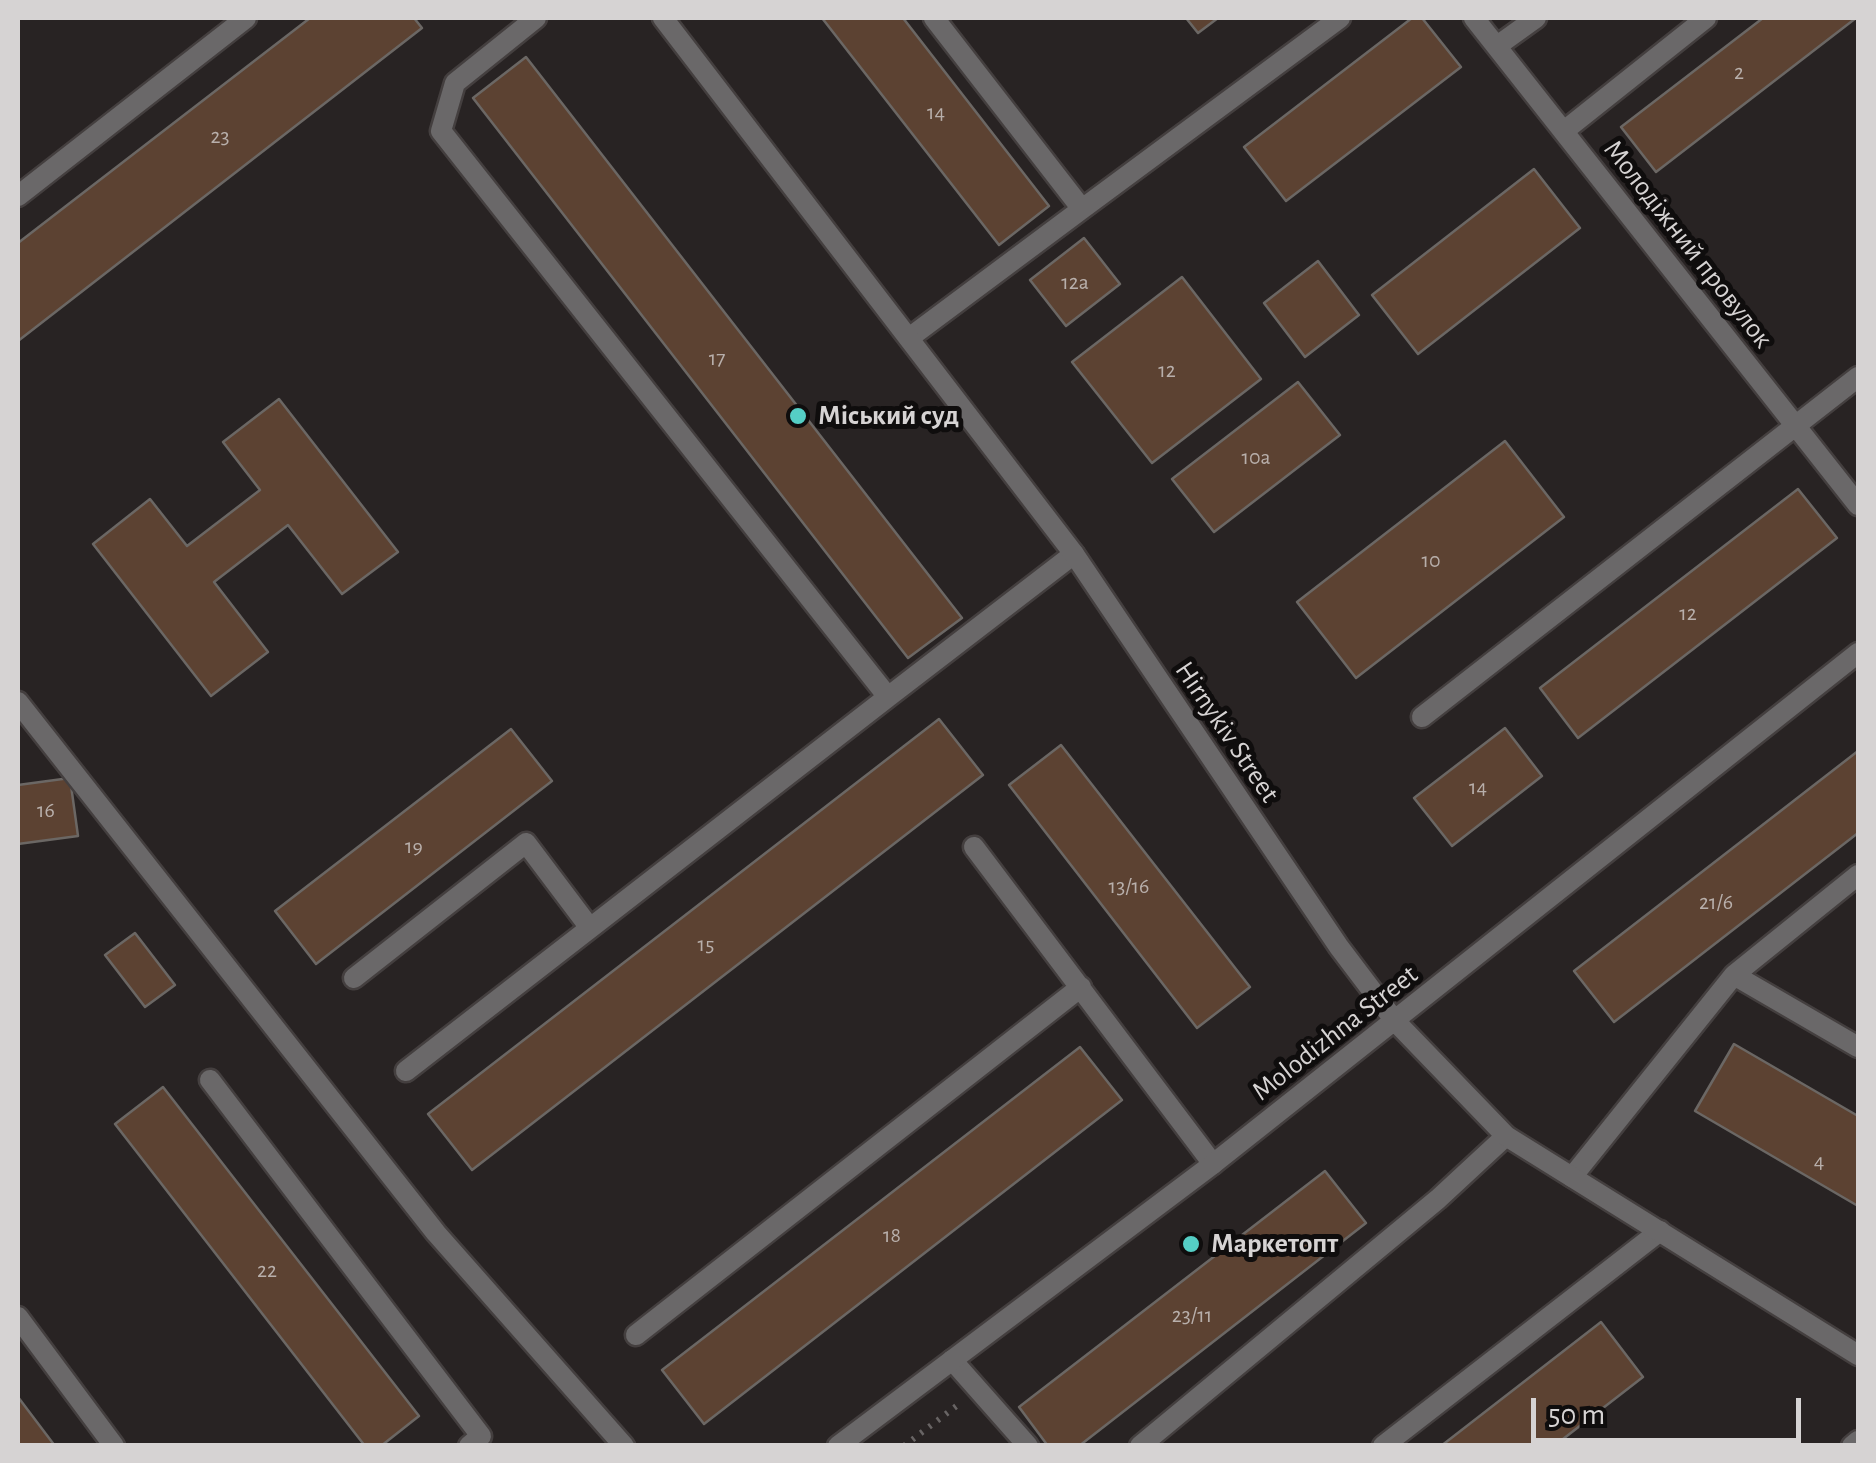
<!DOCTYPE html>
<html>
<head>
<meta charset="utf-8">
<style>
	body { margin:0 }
	#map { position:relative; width:1876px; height:1463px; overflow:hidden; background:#282323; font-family:"Alegreya Sans",sans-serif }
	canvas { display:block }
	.frame { position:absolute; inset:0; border:20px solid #d6d3d3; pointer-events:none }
	.scale { position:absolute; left:1531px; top:1398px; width:270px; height:45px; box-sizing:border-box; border:5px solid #d6d3d3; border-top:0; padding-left:12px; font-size:30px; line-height:35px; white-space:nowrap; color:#d6d3d3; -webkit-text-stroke:8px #0f0d0d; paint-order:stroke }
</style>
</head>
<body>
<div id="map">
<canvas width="1876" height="1463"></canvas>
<div class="frame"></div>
<div class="scale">50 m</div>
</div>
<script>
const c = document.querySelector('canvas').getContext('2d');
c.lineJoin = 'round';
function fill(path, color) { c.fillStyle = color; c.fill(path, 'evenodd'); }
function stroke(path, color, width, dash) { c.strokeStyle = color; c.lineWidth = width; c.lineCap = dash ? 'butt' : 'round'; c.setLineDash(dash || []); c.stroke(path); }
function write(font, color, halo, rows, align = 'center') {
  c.font = font + ' "Alegreya Sans",sans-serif'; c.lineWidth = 10; c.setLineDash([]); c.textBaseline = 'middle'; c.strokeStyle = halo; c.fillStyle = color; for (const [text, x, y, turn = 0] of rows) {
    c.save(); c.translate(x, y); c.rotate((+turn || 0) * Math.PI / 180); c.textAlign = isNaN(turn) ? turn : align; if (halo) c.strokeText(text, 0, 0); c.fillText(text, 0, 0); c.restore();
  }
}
const building = new Path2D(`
	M310,18H414L422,28L18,341V243Z
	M822,18H903L1049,206L999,245Z
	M1186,18H1218L1198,33Z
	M1412,18H1422L1461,67L1286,201L1244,147Z
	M1763,18H1856L1656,172L1621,127Z
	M526,57L962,618L908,658L473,98Z
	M1534,169L1580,228L1418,354L1372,295Z
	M1084,238L1120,284L1066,326L1030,280Z
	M1318,261L1359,315L1305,357L1264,303Z
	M1182,277L1261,379L1152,463L1072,362Z
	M1298,382L1340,435L1214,532L1172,479Z
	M279,399L398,552L342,594L288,525L214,582L268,652L211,696L93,544L150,499L187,546L260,490L223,442Z
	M1505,441L1564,517L1356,678L1297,602Z
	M1798,489L1837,538L1578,738L1540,688Z
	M939,719L983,775L472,1170L428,1114Z
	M1505,728L1542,776L1452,846L1414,798Z
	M511,729L552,781L316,964L275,911Z
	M1061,745L1250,987L1197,1028L1009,785Z
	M1858,751V833L1614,1022L1574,971Z
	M70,778L78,836L18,844V785Z
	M135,933L175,985L145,1007L105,955Z
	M1734,1044L1858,1116V1206L1695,1111Z
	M1080,1047L1122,1100L704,1424L662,1370Z
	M163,1087L419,1416L381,1446H365L115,1124Z
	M1325,1171L1366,1223L1079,1446H1048L1019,1407Z
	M1601,1322L1643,1377L1554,1446H1441Z
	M18,1397L55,1446H18Z`);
fill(building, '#5c4232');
stroke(building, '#6b6764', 2.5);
const service = new Path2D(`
	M536,18L455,83L441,131L888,697L1074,554
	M934,18L1082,209L1340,18
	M1474,18L1858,505
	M1497,46L1536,18
	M1564,131L1706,18
	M18,196L246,18
	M909,338L1082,209
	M18,702L436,1233L624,1446
	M1422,717L1858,377
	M974,847L1213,1164
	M1734,975L1858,875
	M354,978L526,843L590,928
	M406,1071L888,697
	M210,1080L481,1436L469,1446
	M1572,1177L1734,975L1858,1047
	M18,1317L114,1446
	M636,1335L1081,987
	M952,1360L1028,1446
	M1140,1446L1438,1199L1506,1136
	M1383,1446L1660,1231
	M1852,1446L1858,1441`);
const minor = new Path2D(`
	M663,18L1074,554L1339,947L1395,1021L1506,1136L1858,1355
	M838,1446L1213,1164L1858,653`);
stroke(service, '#443f3f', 25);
stroke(minor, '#443f3f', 25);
stroke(new Path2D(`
	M904,1446L959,1404`), '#686464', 6, [2.5, 8]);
stroke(service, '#6a6869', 20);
stroke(minor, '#6a6869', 20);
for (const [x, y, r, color] of [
	[798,416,10,"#55cec5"],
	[1191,1244,10,"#55cec5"]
]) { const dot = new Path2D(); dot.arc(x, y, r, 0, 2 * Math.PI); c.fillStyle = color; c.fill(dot); stroke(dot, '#0f0d0d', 4); }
write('22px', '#b8afab', null, [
	["2",1739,72],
	["14",936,112],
	["23",220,136],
	["12а",1075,282],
	["17",717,358],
	["12",1167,370],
	["10а",1256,457],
	["10",1431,560],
	["12",1688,613],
	["14",1478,787],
	["16",46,810],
	["19",414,846],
	["13/16",1129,886],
	["21/6",1716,902],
	["15",706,944],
	["4",1819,1161],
	["18",892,1235],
	["22",267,1270],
	["23/11",1192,1315]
]);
write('28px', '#d6d3d3', '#0f0d0d', [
	["Молодіжний провулок",1688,244,52],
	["Hirnykiv Street",1227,732,56],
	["Molodizhna Street",1335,1033,-38]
]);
write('bold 28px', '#d6d3d3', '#0f0d0d', [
	["Міський суд",818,416],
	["Маркетопт",1211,1244]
], 'left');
</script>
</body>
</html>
